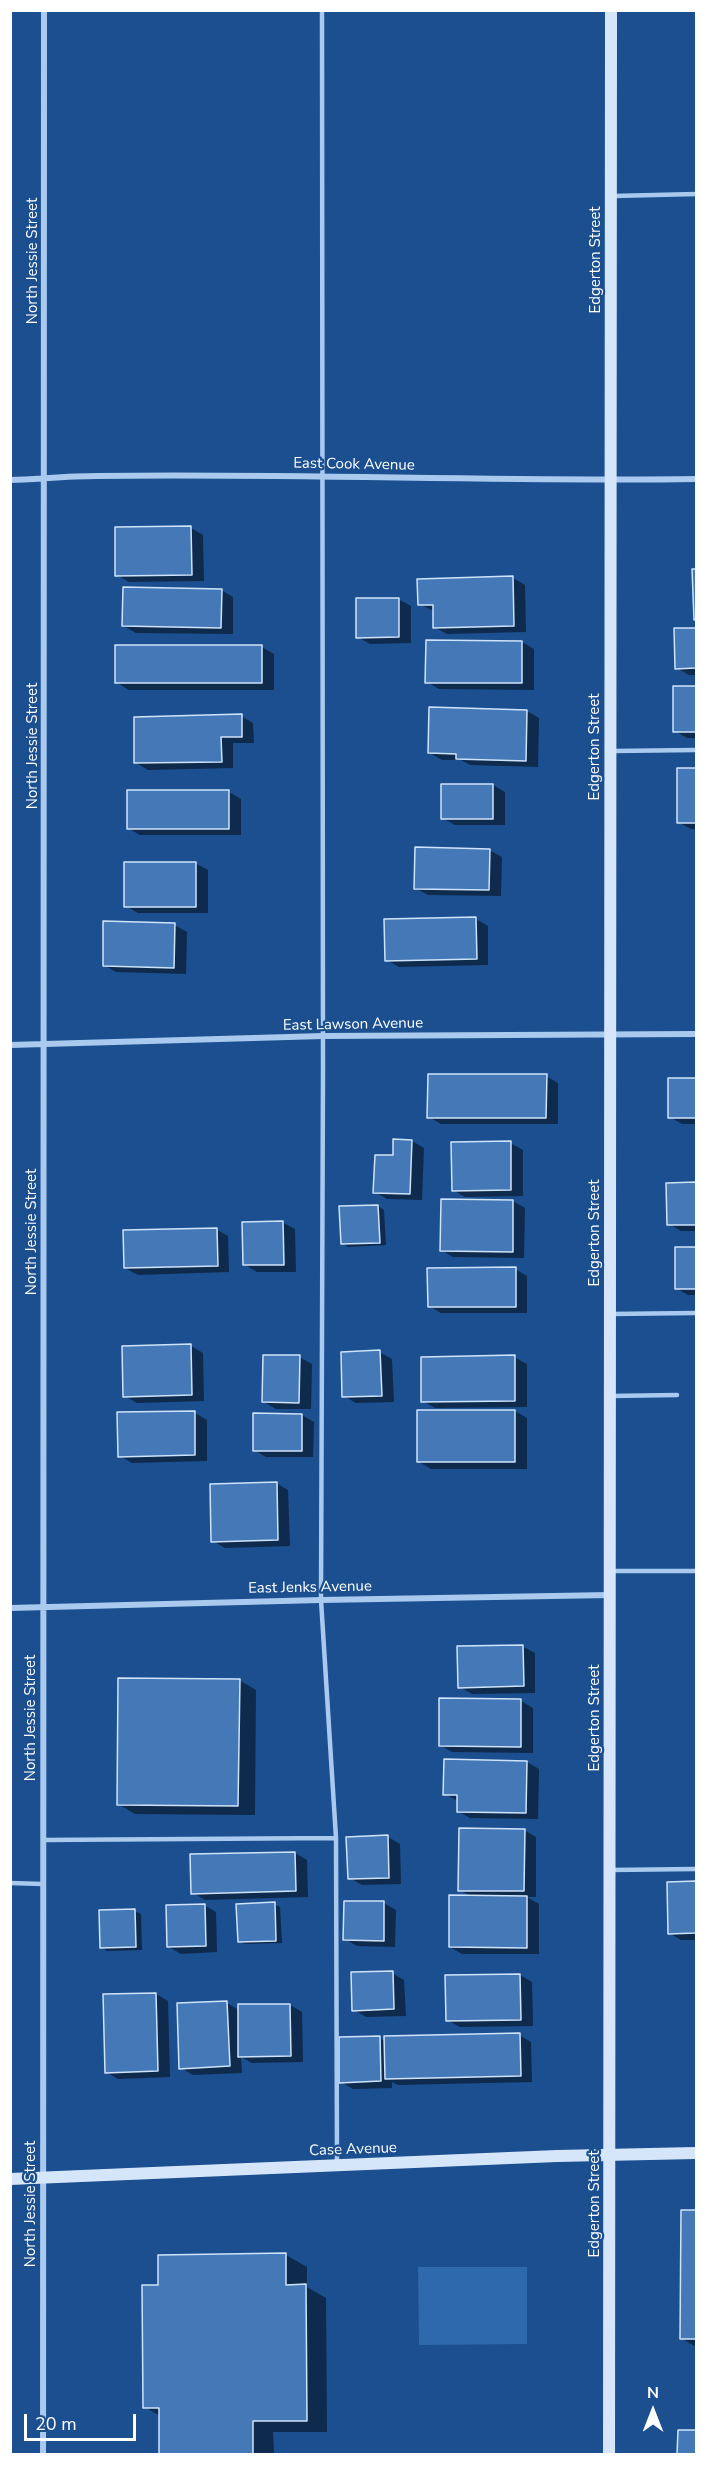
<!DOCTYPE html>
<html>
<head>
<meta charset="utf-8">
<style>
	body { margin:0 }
	#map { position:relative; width:707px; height:2465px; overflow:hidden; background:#1b4f8f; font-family:"Nunito Sans",sans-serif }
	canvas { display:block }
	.frame { position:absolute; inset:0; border:12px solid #fff; pointer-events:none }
	.north { position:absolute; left:623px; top:2381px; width:60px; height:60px; -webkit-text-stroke:4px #1b4f8f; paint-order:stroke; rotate:0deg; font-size:16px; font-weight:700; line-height:24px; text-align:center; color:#fff }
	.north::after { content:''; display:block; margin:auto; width:21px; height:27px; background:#fff; clip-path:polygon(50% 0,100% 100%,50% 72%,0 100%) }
	.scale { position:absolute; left:24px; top:2414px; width:112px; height:27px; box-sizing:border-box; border:3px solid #fff; border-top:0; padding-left:8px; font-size:18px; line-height:21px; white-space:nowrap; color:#fff; -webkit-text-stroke:4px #1b4f8f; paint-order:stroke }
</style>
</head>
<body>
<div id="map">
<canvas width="707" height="2465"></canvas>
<div class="frame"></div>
<div class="north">N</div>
<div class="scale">20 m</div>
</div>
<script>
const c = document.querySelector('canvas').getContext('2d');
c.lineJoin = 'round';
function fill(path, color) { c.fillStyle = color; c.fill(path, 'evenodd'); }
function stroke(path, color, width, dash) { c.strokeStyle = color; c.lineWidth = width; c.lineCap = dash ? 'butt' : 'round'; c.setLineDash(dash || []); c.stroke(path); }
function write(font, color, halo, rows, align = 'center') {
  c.font = font + ' "Nunito Sans",sans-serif'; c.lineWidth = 4.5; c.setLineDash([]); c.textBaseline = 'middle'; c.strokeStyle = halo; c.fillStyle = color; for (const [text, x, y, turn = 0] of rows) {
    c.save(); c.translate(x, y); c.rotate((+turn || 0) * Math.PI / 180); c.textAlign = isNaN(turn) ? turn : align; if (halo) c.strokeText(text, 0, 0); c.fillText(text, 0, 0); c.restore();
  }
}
fill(new Path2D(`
	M418,2267H527V2344L419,2345Z`), '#2e69ad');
fill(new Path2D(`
	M191,528L203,535L204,581L129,582L117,575Z
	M693,571H696V619H695Z
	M513,578L525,585L526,632L447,634L434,627V611L419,604Z
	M221,590L233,597V634L136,633L124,626Z
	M398,599L411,606V643L370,644L358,637Z
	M696,629V675H689L677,668L676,630Z
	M522,642L534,649V690L439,689L427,682Z
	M116,647H262L274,654V690H129L116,682Z
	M674,687H696V738H687L675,731Z
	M527,711L539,718L538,767L470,765L461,760H442L430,753Z
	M241,716L253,723L254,743H233V768L148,770L136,763Z
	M679,770H696V829H691L678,822Z
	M442,785H493L505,792V825H455L442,818Z
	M229,792L241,799V835H140L128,828Z
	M489,850L502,857L501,896L428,895L415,888Z
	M195,863L208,870V913H138L126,906Z
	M476,919L488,926V965L399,967L387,960Z
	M174,925L187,932L186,974L116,972L104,965Z
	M546,1076L558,1083V1124H441L429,1117Z
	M670,1080H696V1124H682L670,1117Z
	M412,1141L424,1148L422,1200L387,1199L375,1192L394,1157Z
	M510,1143L523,1150V1196L465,1197L453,1190Z
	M667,1184H696V1231H681L669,1224Z
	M513,1201L525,1208L524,1258L453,1257L441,1250Z
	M378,1206L384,1210L386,1245L348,1247L342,1243Z
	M282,1222L295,1229L296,1272H257L244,1264Z
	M216,1229L228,1236L229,1272L138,1275L125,1268Z
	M676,1248H696V1295H688L676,1288Z
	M515,1269L527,1276V1313H441L429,1306Z
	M191,1346L203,1353L204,1401L137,1403L125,1396Z
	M379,1352L392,1359L394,1402L356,1403L344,1396Z
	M299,1357L312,1364L311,1409H276L264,1402Z
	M514,1357L527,1364V1407L435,1408L423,1401Z
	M515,1411L527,1418V1469H431L419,1462Z
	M195,1413L207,1420V1461L132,1463L120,1456Z
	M302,1415L314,1422L313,1457H266L254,1450Z
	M276,1483L288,1490L290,1546L225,1548L213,1541Z
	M522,1646L535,1653V1693L472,1694L460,1687Z
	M239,1680L256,1690L255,1815L135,1814L118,1804Z
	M521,1701L533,1708V1753L452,1752L440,1745Z
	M527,1762L539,1769L538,1819L470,1818L458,1811V1801L445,1794Z
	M524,1830L536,1837V1897H527L539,1904V1954H462L450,1947L472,1897L460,1890Z
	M388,1837L400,1844L401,1884L362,1885L350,1878Z
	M295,1853L307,1860L308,1897L205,1900L193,1893Z
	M668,1883H696V1940H681L669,1933Z
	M384,1903L396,1910L395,1947L357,1946L345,1939Z
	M274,1904L280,1907L282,1943L245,1944L239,1941Z
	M204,1905L216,1912L217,1952L181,1954L169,1947Z
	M135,1911L141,1914L142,1950L107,1951L101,1947Z
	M392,1973L404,1980L406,2016L366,2017L354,2010Z
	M520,1975L532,1982L533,2026L460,2027L447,2020Z
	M156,1994L168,2001L170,2077L118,2079L106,2072Z
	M227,2003L239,2010V2006L290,2005L302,2012L303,2062L252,2063L241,2057L242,2073L193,2075L181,2068Z
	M519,2035L531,2042L532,2082L398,2085L392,2082V2088L353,2089L341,2082L379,2038L385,2041Z
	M682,2212H696V2347L681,2338Z
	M286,2255L307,2267V2287L326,2298L327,2432H273L274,2454H161L160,2416L145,2407L160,2287L159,2256Z
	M680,2431L696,2432V2454H679Z`), '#0007');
const building = new Path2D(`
	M191,526L192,575L115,576V527Z
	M692,569H696V619L694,620Z
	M513,576L514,626L433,628V605H418L417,579Z
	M123,587L222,589L221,628L122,626Z
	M356,598H399V637L356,638Z
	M674,628H696V668L675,669Z
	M426,640L522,641V683H425Z
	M115,645H262V683H115Z
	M673,686H696V732H673Z
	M429,707L527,710L526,761L456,759V754L428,753Z
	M242,714V737H221L222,762L134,763V717Z
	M677,768H696V823H677Z
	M441,784H493V819H441Z
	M127,790H229V829H127Z
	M415,847L490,849L489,890L414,889Z
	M124,862H196V907H124Z
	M476,917L477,959L385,961L384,919Z
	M103,921L175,923L174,968L103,966Z
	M428,1074H547L546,1118H427Z
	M668,1078H696V1118H668Z
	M393,1139L412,1140L410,1194L373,1193L375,1155H393Z
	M511,1141V1190L452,1191L451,1142Z
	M696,1182V1225H667L666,1183Z
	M441,1199L513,1200V1252L440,1251Z
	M378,1205L380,1243L341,1244L339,1206Z
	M283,1221L284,1265H243L242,1222Z
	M217,1228L218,1266L124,1268L123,1230Z
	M675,1247H696V1289H675Z
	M516,1267V1307H428L427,1268Z
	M191,1344L192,1395L123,1397L122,1346Z
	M380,1350L382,1396L342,1397L341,1352Z
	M263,1355H300L299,1403L262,1402Z
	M515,1355V1401L421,1402V1357Z
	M417,1410H515V1462H417Z
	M195,1411V1455L118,1457L117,1412Z
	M253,1413L302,1414V1451H253Z
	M277,1482L278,1540L211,1542L210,1484Z
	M523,1645L524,1686L458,1688L457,1646Z
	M118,1678L240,1679L238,1806L117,1805Z
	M439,1698L521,1699V1747L439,1746Z
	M444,1759L527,1761L526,1813L457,1812V1795H443Z
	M459,1828L525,1829L524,1891H458Z
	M388,1835L389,1878L348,1879L346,1837Z
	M295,1852L296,1891L191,1894L190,1854Z
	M696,1881V1933L668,1934L667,1882Z
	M449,1895L527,1896V1948L449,1947Z
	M344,1901H384V1941L343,1940Z
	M275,1902L276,1941L238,1942L236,1904Z
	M205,1904L206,1946L167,1947L166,1905Z
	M135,1909L136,1947L100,1948L99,1910Z
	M393,1971L394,2009L352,2011L351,1972Z
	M520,1974L521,2020L446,2021L445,1975Z
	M156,1993L158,2071L105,2073L103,1994Z
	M227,2001L230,2066L179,2069L177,2003Z
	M238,2004H290L291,2056L238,2057Z
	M520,2033L521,2076L385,2079L384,2036Z
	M380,2036L381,2081L339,2083V2037Z
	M681,2210H696V2339H680Z
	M286,2253V2285L306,2284L307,2421H253V2454H159V2408H143L142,2285H158V2255Z
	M678,2430H696V2454H677Z`);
fill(building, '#4478b7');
stroke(building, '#cfe3fa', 1.5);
stroke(new Path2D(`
	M322,10L323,1070L321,1600L336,1838L337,2164
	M613,196L696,194
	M613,751L696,750
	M610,1314L696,1313
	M610,1396L677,1395
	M610,1571H696
	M43,1840L336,1838
	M610,1870L696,1869
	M10,1883L43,1884`), '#a9c9ee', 4.5);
stroke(new Path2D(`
	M10,480C39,479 68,476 97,476C297,473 497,482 696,479
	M10,1045L323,1036L696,1034
	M10,1608L321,1600L610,1595
	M43,2454L44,10`), '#a9c9ee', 6);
stroke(new Path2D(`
	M10,2179L557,2156L696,2153
	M609,2454L611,10`), '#d6e6fa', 12);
write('15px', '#fff', '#1b4f8f', [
	["Edgerton Street",596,260,-90],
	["North Jessie Street",33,261,-90],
	["East Cook Avenue",354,465,1],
	["North Jessie Street",33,746,-90],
	["Edgerton Street",595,747,-90],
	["East Lawson Avenue",353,1025,-1],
	["North Jessie Street",32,1232,-90],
	["Edgerton Street",595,1233,-90],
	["East Jenks Avenue",310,1588,-1],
	["North Jessie Street",31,1718,-90],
	["Edgerton Street",595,1718,-90],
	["Case Avenue",353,2150,-2],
	["North Jessie Street",31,2204,-90],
	["Edgerton Street",595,2204,-90]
]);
</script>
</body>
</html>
